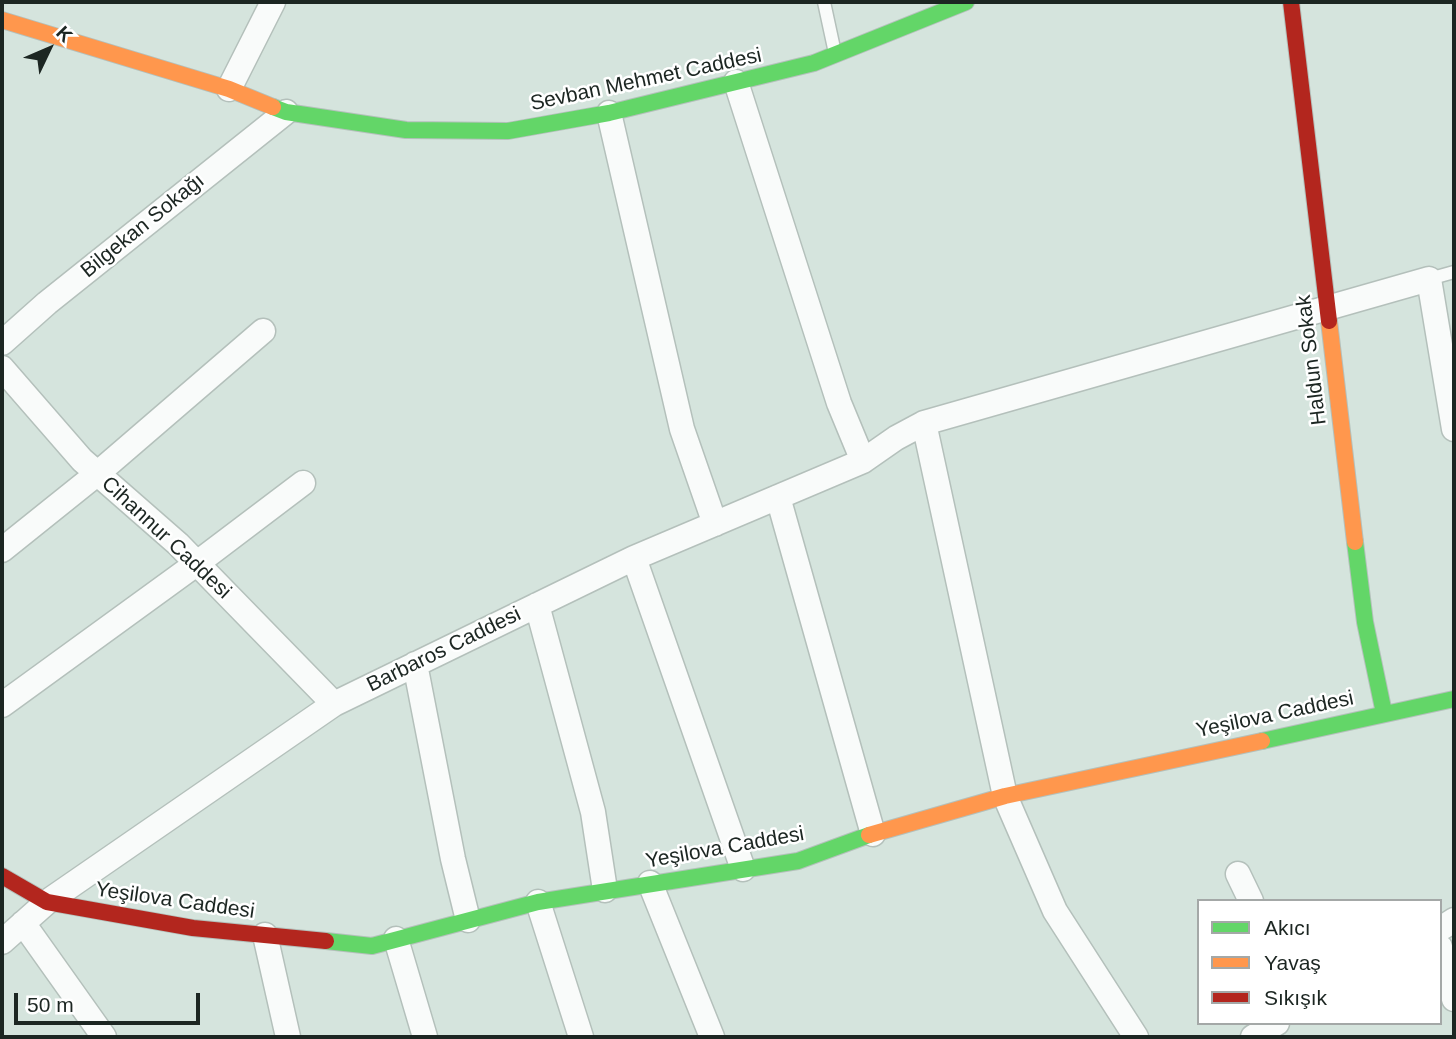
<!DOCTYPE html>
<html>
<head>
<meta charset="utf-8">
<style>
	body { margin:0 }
	#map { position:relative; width:1456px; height:1039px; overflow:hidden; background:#d5e4dd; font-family:Helvetica,sans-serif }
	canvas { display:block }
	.frame { position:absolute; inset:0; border:4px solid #1c2622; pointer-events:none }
	.legend { position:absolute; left:1197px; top:899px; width:245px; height:126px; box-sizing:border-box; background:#fff; border:2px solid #a4a8a7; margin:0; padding:9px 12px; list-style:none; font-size:21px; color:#1c2622 }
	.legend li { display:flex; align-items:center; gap:14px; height:35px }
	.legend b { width:35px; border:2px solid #a4a8a7 }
	.north { position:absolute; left:14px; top:14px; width:70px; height:70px; -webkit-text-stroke:5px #fff; paint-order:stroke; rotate:46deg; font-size:19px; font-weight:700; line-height:28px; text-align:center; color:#1c2622 }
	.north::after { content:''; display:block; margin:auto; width:24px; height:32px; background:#1c2622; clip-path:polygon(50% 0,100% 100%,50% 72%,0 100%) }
	.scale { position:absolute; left:14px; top:993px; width:186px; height:32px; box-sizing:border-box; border:4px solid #1c2622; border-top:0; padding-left:9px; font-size:21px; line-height:24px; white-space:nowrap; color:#1c2622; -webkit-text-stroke:5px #fff; paint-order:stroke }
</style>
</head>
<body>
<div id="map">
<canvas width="1456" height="1039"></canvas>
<div class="frame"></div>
<ul class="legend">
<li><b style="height:9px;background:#63d668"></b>Akıcı</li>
<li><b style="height:9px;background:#ff974d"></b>Yavaş</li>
<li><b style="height:9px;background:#b3261e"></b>Sıkışık</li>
</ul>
<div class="north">K</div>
<div class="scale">50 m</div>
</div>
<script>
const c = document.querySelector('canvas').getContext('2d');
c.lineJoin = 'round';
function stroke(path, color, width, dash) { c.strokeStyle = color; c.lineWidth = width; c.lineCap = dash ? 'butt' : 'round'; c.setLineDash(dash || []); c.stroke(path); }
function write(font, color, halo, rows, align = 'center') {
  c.font = font + ' Helvetica,sans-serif'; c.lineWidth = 5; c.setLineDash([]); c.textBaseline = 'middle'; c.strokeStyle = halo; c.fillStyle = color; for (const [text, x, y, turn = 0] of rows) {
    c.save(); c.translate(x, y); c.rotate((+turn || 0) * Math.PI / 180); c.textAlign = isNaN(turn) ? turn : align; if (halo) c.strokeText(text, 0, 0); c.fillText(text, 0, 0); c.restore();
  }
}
const lane = new Path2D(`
	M824,2L835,53
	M1429,279L1454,272`);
const street = new Path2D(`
	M736,82L839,403L863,461
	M229,89L273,2
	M609,113L682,429L715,524
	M2,343L47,303L286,112
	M2,368L82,460L178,544L334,704
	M924,423L1005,796L1055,911L1136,1037
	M778,497L873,834
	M2,550L98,473L263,331
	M634,558L743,869
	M537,605L593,812L605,890
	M415,664L453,859L468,920
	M2,705L196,564L303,483
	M1238,874L1251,901
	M650,883L712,1037
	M538,902L581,1037
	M23,923L104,1037
	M1440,929L1454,920
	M265,935L288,1037
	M396,939L425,1037
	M2,942L47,902L334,704L634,558L863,461L896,438L924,423L1429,279L1454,429
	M1440,947L1454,999
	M1253,1037L1277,1023`);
const fast = new Path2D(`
	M273,107L286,112L406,130L508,131L609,113L814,63L966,2
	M1355,542L1365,622L1384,713
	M1262,741L1454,699
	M326,941L372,946L538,902L798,861L869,835`);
const slow = new Path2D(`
	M2,20L229,89L273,107
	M1329,321L1355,542
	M869,835L1005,796L1262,741`);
const jam = new Path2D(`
	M1291,2L1329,321
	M2,876L47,902L193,928L326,941`);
stroke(lane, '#b4c0bb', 15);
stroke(street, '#b4c0bb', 27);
stroke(fast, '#b4c0bb', 18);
stroke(slow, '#b4c0bb', 18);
stroke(jam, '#b4c0bb', 18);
stroke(lane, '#f9fbfa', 12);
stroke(street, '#f9fbfa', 24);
stroke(fast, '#63d668', 16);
stroke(slow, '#ff974d', 16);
stroke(jam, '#b3261e', 16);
write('21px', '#1c2622', '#fff', [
	["Sevban Mehmet Caddesi",646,80,-12],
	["Bilgekan Sokağı",143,226,-39],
	["Haldun Sokak",1312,360,-97],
	["Cihannur Caddesi",166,538,43],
	["Barbaros Caddesi",444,650,-26],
	["Yeşilova Caddesi",1275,715,-12],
	["Yeşilova Caddesi",725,848,-10],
	["Yeşilova Caddesi",175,901,8]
]);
</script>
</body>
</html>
